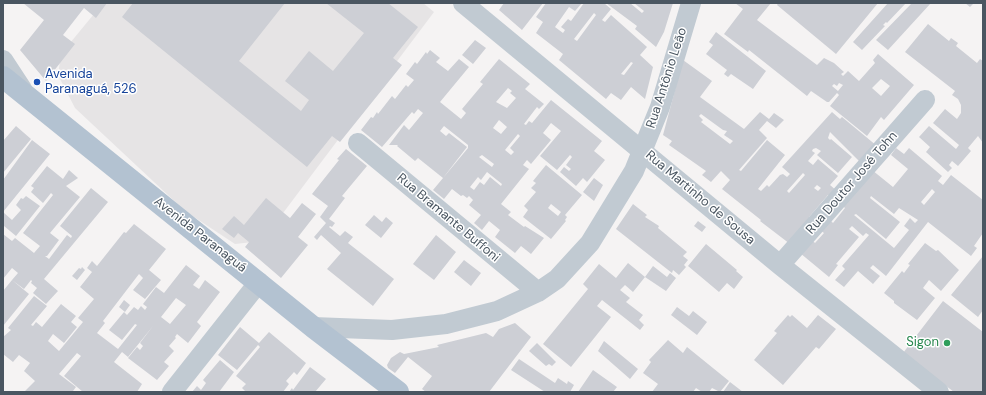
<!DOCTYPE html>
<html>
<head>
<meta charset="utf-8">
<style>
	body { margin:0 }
	#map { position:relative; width:986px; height:395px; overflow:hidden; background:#f5f3f3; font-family:"DM Sans",sans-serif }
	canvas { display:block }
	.frame { position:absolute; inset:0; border:4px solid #4a5661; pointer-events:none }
</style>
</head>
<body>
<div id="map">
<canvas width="986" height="395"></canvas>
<div class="frame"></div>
</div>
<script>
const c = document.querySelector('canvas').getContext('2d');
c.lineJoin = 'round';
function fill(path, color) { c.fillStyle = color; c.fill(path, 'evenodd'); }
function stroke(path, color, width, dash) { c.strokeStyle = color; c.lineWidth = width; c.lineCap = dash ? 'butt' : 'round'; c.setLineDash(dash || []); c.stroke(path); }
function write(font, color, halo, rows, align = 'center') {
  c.font = font + ' "DM Sans",sans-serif'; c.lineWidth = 3; c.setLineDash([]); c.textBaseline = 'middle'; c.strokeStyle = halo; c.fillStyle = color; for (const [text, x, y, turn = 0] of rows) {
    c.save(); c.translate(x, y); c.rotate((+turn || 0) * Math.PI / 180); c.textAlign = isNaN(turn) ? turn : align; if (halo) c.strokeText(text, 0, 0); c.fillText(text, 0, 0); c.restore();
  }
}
fill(new Path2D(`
	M103,3H423L434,12L262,241L235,244L185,211L75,108L58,75L61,54Z`), '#e6e4e5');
fill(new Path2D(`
	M23,3H107L96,18L84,8L63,35L75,44L46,81L20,50L44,20Z
	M133,3H285L239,61L301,111L309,100L285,81L309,51L333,71L364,33L326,3H388L418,27L393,58L402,65L340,142L332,136L307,167L122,17Z
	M504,3H543L522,30L499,10Z
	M546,3H582L575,11L569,7L555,27L563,33L565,30L561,27L568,19L571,21L584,3H604L611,9L602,20L605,22L611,15L647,47L640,55L653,67L645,99L631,87L621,100L611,93L606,99L559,60L563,54L536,33L543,22L536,17ZM594,13L596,15L577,41L574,39ZM631,62L633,63L624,75L621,74Z
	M606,3H630L642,13L644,11L634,3H673L664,32L656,47L635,29L637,26Z
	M735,3H771L757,20L817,65L824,58L834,63L844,72L841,74L843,76L848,71L859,81L875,63L873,60L878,54L914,85L884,120L881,117L867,136L830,106L839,95L837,93L829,102H827L811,91L807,96L749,50L748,52L724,34L743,9ZM881,79L890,86L881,96L872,88ZM839,83L843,85L838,91L832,86L834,84L837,86Z
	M778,3H878L836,54L777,5Z
	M888,3H906L887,23L886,22L883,25L885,26L862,50L853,42Z
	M912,3H931L888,50L876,40Z
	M965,3H974L970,7Z
	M928,24L949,41L951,38L958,43L956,46L977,63L980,59L983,61V143L978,136L968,148L971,151L958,166L952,161L949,165L952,168L948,172L926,152L930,147L919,137L929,126L956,149L959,145L933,123L945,109L957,119L961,113V105L958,99L952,95L955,91L905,52Z
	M716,32L766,71L753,89L731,74L728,77L724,74L727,70L706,54L713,45L709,42Z
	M475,40L486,48L473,64L462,55Z
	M430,50L440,58L436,62L448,71L459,59L469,67L440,102L461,119L466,113L462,109L483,84L480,82L499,59L530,84L525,89L544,104L539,109L537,107L524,124L526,125L529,121L532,123L551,100L602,141L594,151L605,160L587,182L583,178L576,186L560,172L564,167L569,171L571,169L566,165L572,157L570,155L557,170L540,156L561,131L551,123L543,133L551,140L531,164L527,160L523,165L529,169L501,204L511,212L508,215L524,227L525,226L544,238L531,254L521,246L515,253L495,237L500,230L489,221L482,230L474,223L481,215L469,205L473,200L469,196L467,198L463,195L461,196L452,189L444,199L433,190L468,148V145L444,126L440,131L446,136L449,133L467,147L443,178L418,158L415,161L397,146L398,145H389L404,125L409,130L423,113L418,109L414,114L412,112L382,147L361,130L371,117L373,118L377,112L378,114L392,96L395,99L406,85L408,87L414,80L406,74L415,62L417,64L426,52L427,54ZM508,88L512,91L510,93L516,98L507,108L496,102ZM499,120L507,127L501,134L493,128ZM518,134L520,136L510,148L514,152L511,155L505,150ZM482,155L494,164L492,167L479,157ZM487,172L502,184L501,186L490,177L484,185L480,182L474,190L470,187L478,177L481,180Z
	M683,60L712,81L700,97L744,129L760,112L769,119L774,113L784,120L776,128L767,121L759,130L767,138L739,170L741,171L767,140L785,155L758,189L761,191L767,185L769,187L780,175L783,174L787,177L790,174L782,167L832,112L840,119L842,117L877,146L861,163L830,132L828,138L830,140L831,139L852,157L838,173L817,155L821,151L816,148L813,149L812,151L815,153L808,161L813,165L818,159L838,176L830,185L837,191L831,197L828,195L809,217L811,220L790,244L760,221L761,220L722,189L730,180L721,171L711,182L702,175L706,171L669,145L672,141L663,135ZM701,114L723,130L727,131L724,135L733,141L730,144L701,122L703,120L699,116ZM803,173L805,175L789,193L787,191ZM817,185L821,188L818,191L814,188Z
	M16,126L31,139L3,173V141Z
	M32,140L50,154L3,212V180Z
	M896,148L904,154L909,148L942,176L938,181L943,185L951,175L983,200V233L974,246L977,248L971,256L928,222L886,276L873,265L870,268L880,276L873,284L858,271L844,287L835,280L845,269L842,266L869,235L866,233L863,236L852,226L849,229L859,237L836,264L838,265L829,277L800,253L812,240L815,243L824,233L820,230L829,219L833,223L845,208L842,205L872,170L893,187L908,169L891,155ZM932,189L935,192L924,205L921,202ZM871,196L894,214L899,208L918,220L915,223L910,218L904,226L909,230L894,248L854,215L856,214L886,239L900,222L870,198Z
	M346,149L367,166L342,196L345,198L329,219L335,223L332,227L330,226L329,227L340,236L345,231L353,237L348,243L394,279L373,306L327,269L341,253L321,235L317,240L314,237L326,223L320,217L328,206L312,194L339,160L337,159Z
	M546,165L582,195L565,215L567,217L565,220L566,221L551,239L523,217L528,210L524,206L536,192L531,188L536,183L533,181ZM551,204L561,212L558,216L548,208Z
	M47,166L63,179L69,170L78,178L66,186L80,197L50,233L59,240L47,256H45L49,259L67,235L71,238L72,236L60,226L91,188L108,202L44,279L58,291L46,304L33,293L37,288L31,283L32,281L31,280L24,289L12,280L18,273L12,268L3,279V234L12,241L15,238L34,253L40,246L23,233L53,195L51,193L43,203L31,192L34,188L31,186Z
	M594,178L603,185L594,201L583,192Z
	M26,196L40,206L16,236L4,226L3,228V212L12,220L21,210L16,205L21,198L23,199Z
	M266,198L290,218L302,203L316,214L298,237L308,245L281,278L245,247L249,242L238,233L234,238L222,229L234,216L244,225Z
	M633,204L647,215L645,217L659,226L658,228L687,252L683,256L688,260L684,265L686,267L679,275L673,270L672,273L616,229Z
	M374,215L382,222L386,217L393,223L381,238L365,225Z
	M698,221L706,227L702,232L694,226Z
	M134,224L166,249L149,270L161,280L145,299L133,290L143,278L139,274L103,321L105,323L97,333L118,349L137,325L135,324L122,340L109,330L124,312L127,315L134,307L138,310L141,306L145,310L147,307L143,304L156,287L164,293L186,265L200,276L193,285L199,289L205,280L220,292L197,322L201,326L188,343L177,334L175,337L176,338L169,346L174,351L164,362L169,366L157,380L128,358L137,347L140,350L143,346L140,343L153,326L128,357L122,352L114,362L142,384L137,392H83L64,376L81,356L77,353L59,374L76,387L73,391L74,392H24L35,381L24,371L30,363L19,355L13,362L3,354V337L11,330L8,328L34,296L47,306L31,325L33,326L36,322L42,327L61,304L76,316L71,322L77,327L64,343L53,334L48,341L59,351L83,322L78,318L94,299L80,287L92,272L87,268L92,261L97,266L124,232L126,233ZM176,298L186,305L170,324L161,317Z
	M436,235L456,252L434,280L413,264Z
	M925,243L936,251L938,250L959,270L941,291L929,280L923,288L935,298L917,320L894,303V301L884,293L902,271L904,273L910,265L908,264Z
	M706,244L737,270L736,271L743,277L734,289L727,283L719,292L688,266Z
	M983,256V310L978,317L951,295Z
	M464,260L481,273L471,286L454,272Z
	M628,263L645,277L633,292L625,285L620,290L630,298L626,302L643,315L639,320L644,325L640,330L602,300L597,306L611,317L571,367L543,344L588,289L583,284L599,264L616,278Z
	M653,266L667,277L670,273L676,278L666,291L645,277Z
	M82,267L85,270L77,280L72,276L79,268L81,269Z
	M12,280L29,294L3,326V291Z
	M124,300L130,305L125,312L119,307Z
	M943,301L983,332V392H954L903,353Z
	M677,307L689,316L693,311L707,322L697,335L671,315Z
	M788,315L790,317L792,315L807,328L818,315L836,329L819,349L816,347L783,385L754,360L777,333L774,331Z
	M515,323L531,337L489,392H426L422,389L432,376L408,357L395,373L388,368L387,365L391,358L400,352L404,354L439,347L437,345L486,333L493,337L499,329Z
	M240,327L259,343L269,332L306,363L297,375L294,372L286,381L289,384L283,392H246L242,388L246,384L236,376L260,347L258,345L237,370L218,355Z
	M668,340L683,353L687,347L729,381L720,392L712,388L709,392H702L696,388L693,392H652L658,384L643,373L651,362L649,360Z
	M604,341L638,369L630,379L598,351Z
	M537,343L556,362L552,366L549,364L546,366L529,351Z
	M519,359L555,383L558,378L567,384L568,381L574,385L570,392H545L511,370Z
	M220,360L234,372L219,392H192L197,386L201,390L206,383L203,380Z
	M310,367L326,379L315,392H289L292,388L293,390Z
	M593,370L617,387L613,392H578Z
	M730,382L743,392H723Z`), '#cdcfd5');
stroke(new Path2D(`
	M463,3L780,265L939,392
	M3,60L22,89
	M358,143L538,292
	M780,265L925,100
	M313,327L392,330L446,324L497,311L538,292L557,279L590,243L634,171L660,107L691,3
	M172,392L259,282`), '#c1cad2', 20);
stroke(new Path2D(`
	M3,77L313,327L398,392`), '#b3c2d1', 22);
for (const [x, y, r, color] of [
	[37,82,4,"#1a4fb4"],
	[947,343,4,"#2e9e5b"]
]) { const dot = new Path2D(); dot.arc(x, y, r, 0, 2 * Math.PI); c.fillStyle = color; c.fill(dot); stroke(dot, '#fff', 1.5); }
write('13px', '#164399', '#fff', [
	["Avenida",45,75],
	["Paranaguá, 526",45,90]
], 'left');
write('13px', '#4a5661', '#fff', [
	["Rua Antônio Leão",667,78,-72],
	["Rua Doutor José Tohn",852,183,-49],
	["Rua Martinho de Sousa",700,198,40],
	["Rua Bramante Buffoni",448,218,40],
	["Avenida Paranaguá",200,235,38]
]);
write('13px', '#27864d', '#fff', [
	["Sigon",939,343]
], 'right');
</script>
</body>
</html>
